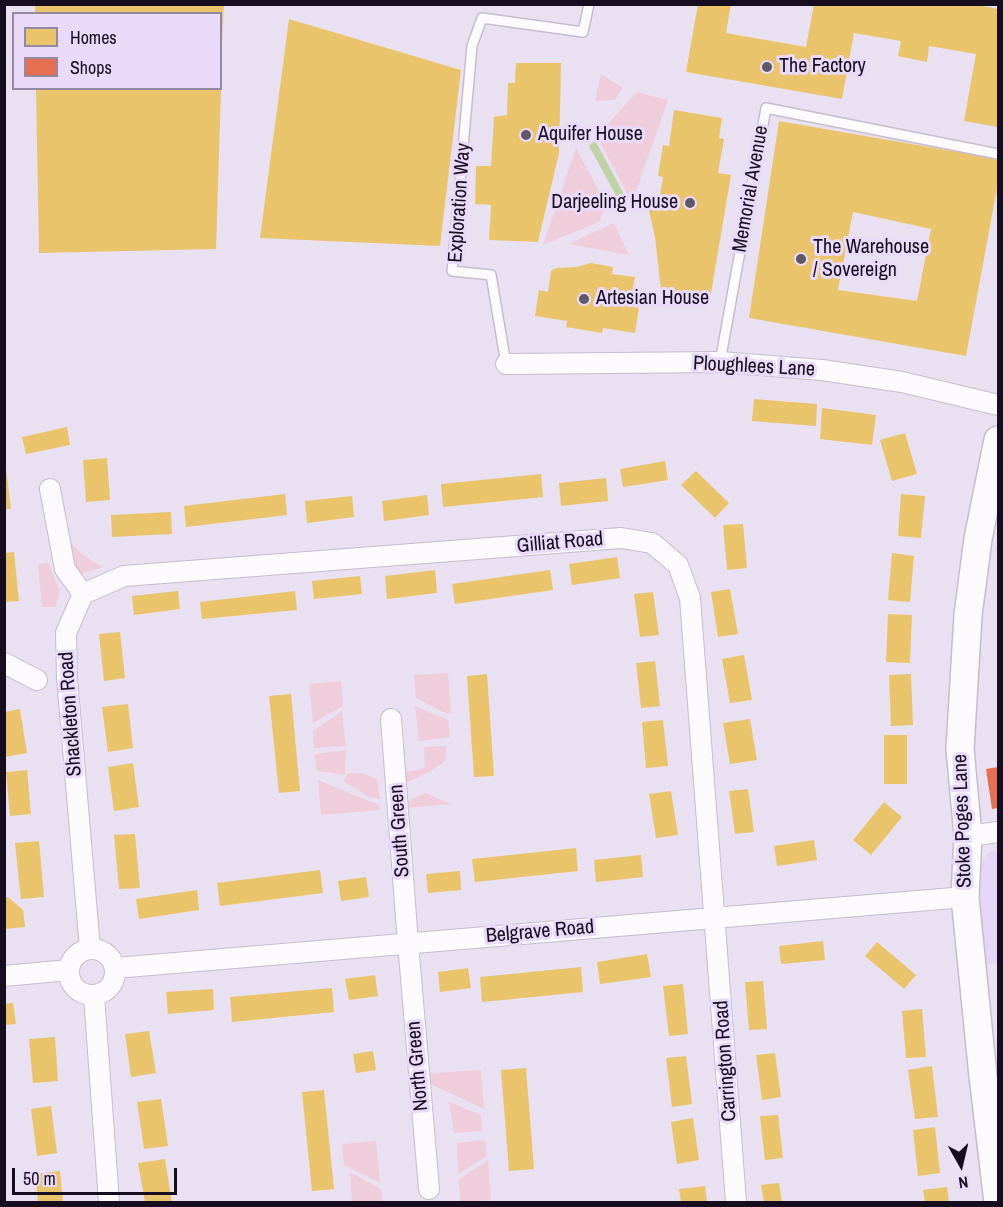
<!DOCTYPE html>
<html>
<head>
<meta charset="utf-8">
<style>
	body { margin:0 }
	#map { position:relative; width:1003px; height:1207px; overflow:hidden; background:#e9e1f2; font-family:"Archivo Narrow",sans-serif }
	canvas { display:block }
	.frame { position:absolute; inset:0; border:6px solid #160d1e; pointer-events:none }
	.legend { position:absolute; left:12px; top:12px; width:210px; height:78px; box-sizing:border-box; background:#e9daf9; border:2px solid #9588a1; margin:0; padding:8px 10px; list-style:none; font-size:18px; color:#160d1e }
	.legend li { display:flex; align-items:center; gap:12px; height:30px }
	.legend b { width:30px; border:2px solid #9588a1 }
	.north { position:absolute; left:931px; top:1135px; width:60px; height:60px; -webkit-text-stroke:4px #e9daf9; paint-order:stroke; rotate:172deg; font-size:16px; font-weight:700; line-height:24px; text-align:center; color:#160d1e }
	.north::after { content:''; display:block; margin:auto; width:21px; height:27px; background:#160d1e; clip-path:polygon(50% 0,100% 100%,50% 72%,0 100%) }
	.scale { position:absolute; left:12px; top:1168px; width:165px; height:27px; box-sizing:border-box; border:3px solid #160d1e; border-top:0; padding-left:8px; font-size:18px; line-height:21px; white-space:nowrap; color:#160d1e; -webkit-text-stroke:4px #e9daf9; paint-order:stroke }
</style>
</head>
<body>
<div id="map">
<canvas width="1003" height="1207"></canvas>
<div class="frame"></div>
<ul class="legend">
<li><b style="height:16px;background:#e9c46a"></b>Homes</li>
<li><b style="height:16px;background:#e76f51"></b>Shops</li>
</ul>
<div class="north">N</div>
<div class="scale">50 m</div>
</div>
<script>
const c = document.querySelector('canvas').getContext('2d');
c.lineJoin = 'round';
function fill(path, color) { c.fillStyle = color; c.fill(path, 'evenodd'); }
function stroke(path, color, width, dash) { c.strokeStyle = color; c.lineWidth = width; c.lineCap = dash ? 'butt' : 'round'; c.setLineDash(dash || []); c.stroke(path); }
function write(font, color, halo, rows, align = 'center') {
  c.font = font + ' "Archivo Narrow",sans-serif'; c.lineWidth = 6; c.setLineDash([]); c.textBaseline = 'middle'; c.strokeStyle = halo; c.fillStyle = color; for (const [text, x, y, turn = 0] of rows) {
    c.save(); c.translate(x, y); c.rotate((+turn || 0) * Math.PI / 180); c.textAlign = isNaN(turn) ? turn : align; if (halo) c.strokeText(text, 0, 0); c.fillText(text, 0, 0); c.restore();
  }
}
fill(new Path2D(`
	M998,850V963L984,965L976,869L989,852Z`), '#e5d5f6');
fill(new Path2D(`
	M601,74L623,88L615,100L595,101Z
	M637,92L668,100L632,203L597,136Z
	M576,148L606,204L599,222L543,245Z
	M614,223L629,255L568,244Z
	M63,530C75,550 83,556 103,567L74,576Z
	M48,562L60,592L55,607H42L38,565Z
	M448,673L451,713L447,714L416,698L414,675Z
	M341,681L343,706L313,723L309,684Z
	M415,706L448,720L450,737L419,741Z
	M342,711L346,746L314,748L313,731Z
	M446,746L445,761L431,771L395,788L398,774L425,768L424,747Z
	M346,750L345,775L317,771L314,754Z
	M349,773H363L377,779L380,799L369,797L343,781Z
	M318,780L379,805L380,810L321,815Z
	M425,793L451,804L398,809L399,805Z
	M481,1070L484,1109L422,1080L420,1074Z
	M449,1102L481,1115L482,1131L454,1133Z
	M485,1140L487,1156L458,1174L457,1143Z
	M376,1141L380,1183L344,1165L342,1144Z
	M488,1160L491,1200L461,1202L458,1180Z
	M350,1172L381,1189L383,1202H352Z`), '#f0cdda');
fill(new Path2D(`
	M595,140L626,198L619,201L589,146Z`), '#bfd1a7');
fill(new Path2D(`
	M35,4H224L222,42H220V14H35Z
	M698,4H731L726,33L806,47L814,4H972L998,9V127L964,121L976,54L929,46L927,62L898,56L901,41L854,33L842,99L686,72Z
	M289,19L461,70L440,246L260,238Z
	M516,63H561L559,153L538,242L489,240L491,205L475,204L476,166H491L494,117L507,115L508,83H515Z
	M36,88H221L216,249L39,253Z
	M674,110L722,118L719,138L724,139L718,173L731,175L710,299L661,290L655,237L648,206L659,200L663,177L658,176L663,145L669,146Z
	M779,121L998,159V183L966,356L749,318ZM853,212L931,229L917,301L838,290Z
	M591,263L613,267L612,274L635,277L630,306L639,308L635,333L603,328L602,333L566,327L567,321L535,316L539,290L548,292L551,271L556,268L577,267Z
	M754,399L817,404L816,426L752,421Z
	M822,408L876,415L872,445L820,439Z
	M67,427L70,445L26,454L22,437Z
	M905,433L917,474L892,481L880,440Z
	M107,458L110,500L86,502L83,460Z
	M665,461L668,480L623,487L620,469Z
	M6,468L11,509H4V469Z
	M696,471L729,503L715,518L681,485Z
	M541,474L543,497L443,507L441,484Z
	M606,478L608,501L561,506L559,483Z
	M285,494L287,515L186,527L184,506Z
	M901,494L925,496L921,538L898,536Z
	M427,495L429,515L384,521L382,501Z
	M352,496L354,517L307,523L305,501Z
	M171,512L172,534L112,537L111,515Z
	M743,524L747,568L727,570L723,525Z
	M14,552L19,601L4,602V553Z
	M892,553L914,556L910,602L888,600Z
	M617,557L620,578L572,585L569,564Z
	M435,570L437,593L387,599L385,576Z
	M550,570L553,590L455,604L452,584Z
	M360,576L362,594L314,599L312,581Z
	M730,589L738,634L718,637L711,592Z
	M178,591L180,609L134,615L132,596Z
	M295,591L297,610L202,619L200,602Z
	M653,592L659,635L640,637L634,594Z
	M888,614L912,615L910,663L886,662Z
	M120,632L125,678L104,681L99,634Z
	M744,655L752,700L730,703L722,659Z
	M655,661L660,706L641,708L636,663Z
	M487,674L494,776L474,777L467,676Z
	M911,674L913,725L891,726L889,675Z
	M291,694L300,791L279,793L269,696Z
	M128,704L133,748L108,752L102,707Z
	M20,709L27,753L5,757V712Z
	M750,719L757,760L730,764L723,723Z
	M663,720L668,766L646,768L642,722Z
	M884,735H907V784H884Z
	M133,763L139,807L114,811L108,767Z
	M27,770L31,814L10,816L6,772Z
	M748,789L754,832L735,834L729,791Z
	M671,791L678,835L656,838L649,794Z
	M884,802L902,817L871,855L853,840Z
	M135,834L140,888L119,889L114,835Z
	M814,840L817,860L777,866L774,846Z
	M39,841L44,897L21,899L15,843Z
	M576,848L578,871L475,882L472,859Z
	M641,855L643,877L596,882L594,860Z
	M320,870L323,893L220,906L217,883Z
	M460,871L461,890L428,893L426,874Z
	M366,877L369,897L341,901L338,881Z
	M197,890L199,910L139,919L136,899Z
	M8,897L23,910L25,927L4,929V898Z
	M823,941L825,960L781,964L779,946Z
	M877,942L916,975L904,989L865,956Z
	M647,954L651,977L600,984L597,962Z
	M581,967L583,992L482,1002L480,977Z
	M468,968L471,988L440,992L438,972Z
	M375,975L378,996L349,1000L345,979Z
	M763,981L767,1029L749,1030L745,982Z
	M683,984L688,1034L669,1036L663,986Z
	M332,988L334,1012L232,1022L230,997Z
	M213,989L214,1010L168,1014L166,992Z
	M13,1003L16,1024L4,1025V1004Z
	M922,1009L926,1057L906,1058L902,1011Z
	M149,1031L156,1073L131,1077L125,1034Z
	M55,1037L58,1081L33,1083L29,1039Z
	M373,1051L376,1070L356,1073L353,1054Z
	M775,1053L781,1097L762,1100L756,1055Z
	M686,1056L692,1104L672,1107L666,1058Z
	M932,1066L938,1117L915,1119L908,1070Z
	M526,1068L534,1169L509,1171L501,1070Z
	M324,1090L334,1189L312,1191L302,1092Z
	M161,1099L168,1146L144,1149L137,1102Z
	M51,1106L57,1153L37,1156L31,1109Z
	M778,1115L783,1158L765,1160L760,1116Z
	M693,1118L699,1160L677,1164L671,1122Z
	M935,1127L940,1173L918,1176L913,1130Z
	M165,1159L172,1202H145L138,1163Z
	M60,1171L63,1202H38L35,1174Z
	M779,1183L782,1202H764L761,1185Z
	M705,1186L707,1202H681L679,1189Z
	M947,1187L949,1202H925L923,1190Z`), '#e9c46a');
fill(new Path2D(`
	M998,767V808L992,809L986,769Z`), '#e76f51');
const lane = new Path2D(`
	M720,362L766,108L998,154
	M506,364L491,275L452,271L472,46L482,18L583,32L589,4`);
const street = new Path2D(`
	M506,364L720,362L822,370L902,382L998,405
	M50,489L65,569L83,594
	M83,594L124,576L621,538L652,543L678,565L690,598L736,1202
	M83,594L66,633L67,678L90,949
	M4,663L37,680
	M391,719L408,943L429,1189
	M968,836L998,832
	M69 972a23 23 0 1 1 46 0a23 23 0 1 1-46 0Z
	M115,968L965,897
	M4,976L69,970
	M94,996L109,1202`);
const secondary = new Path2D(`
	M998,1202L983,1076L965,897L968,836L960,749L968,615L978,539L998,440`);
stroke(lane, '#c5bdce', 12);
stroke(street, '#c5bdce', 22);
stroke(secondary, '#c5bdce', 30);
stroke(lane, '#fcfafd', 9);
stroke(street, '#fcfafd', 20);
stroke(secondary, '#fcfafd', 27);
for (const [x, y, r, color] of [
	[767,67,6,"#605768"],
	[526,135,6,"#605768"],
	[690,203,6,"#605768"],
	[801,259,6,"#605768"],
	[584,299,6,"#605768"]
]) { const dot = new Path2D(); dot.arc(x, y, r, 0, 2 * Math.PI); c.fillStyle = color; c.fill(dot); stroke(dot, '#e9daf9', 2); }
write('20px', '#160d1e', '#e9daf9', [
	["The Factory",779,67],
	["Aquifer House",538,135],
	["Darjeeling House",678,203,"right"],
	["The Warehouse",813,248],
	["/ Sovereign",813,271],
	["Artesian House",596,299]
], 'left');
write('20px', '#160d1e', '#e9daf9', [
	["Memorial Avenue",751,189,-80],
	["Exploration Way",460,203,-86],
	["Ploughlees Lane",754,367,3],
	["Gilliat Road",560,543,-5],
	["Shackleton Road",71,714,-94],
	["Stoke Poges Lane",963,821,-92],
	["South Green",400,831,-94],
	["Belgrave Road",540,932,-5],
	["Carrington Road",726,1061,-94],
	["North Green",418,1066,-95]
]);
</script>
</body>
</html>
